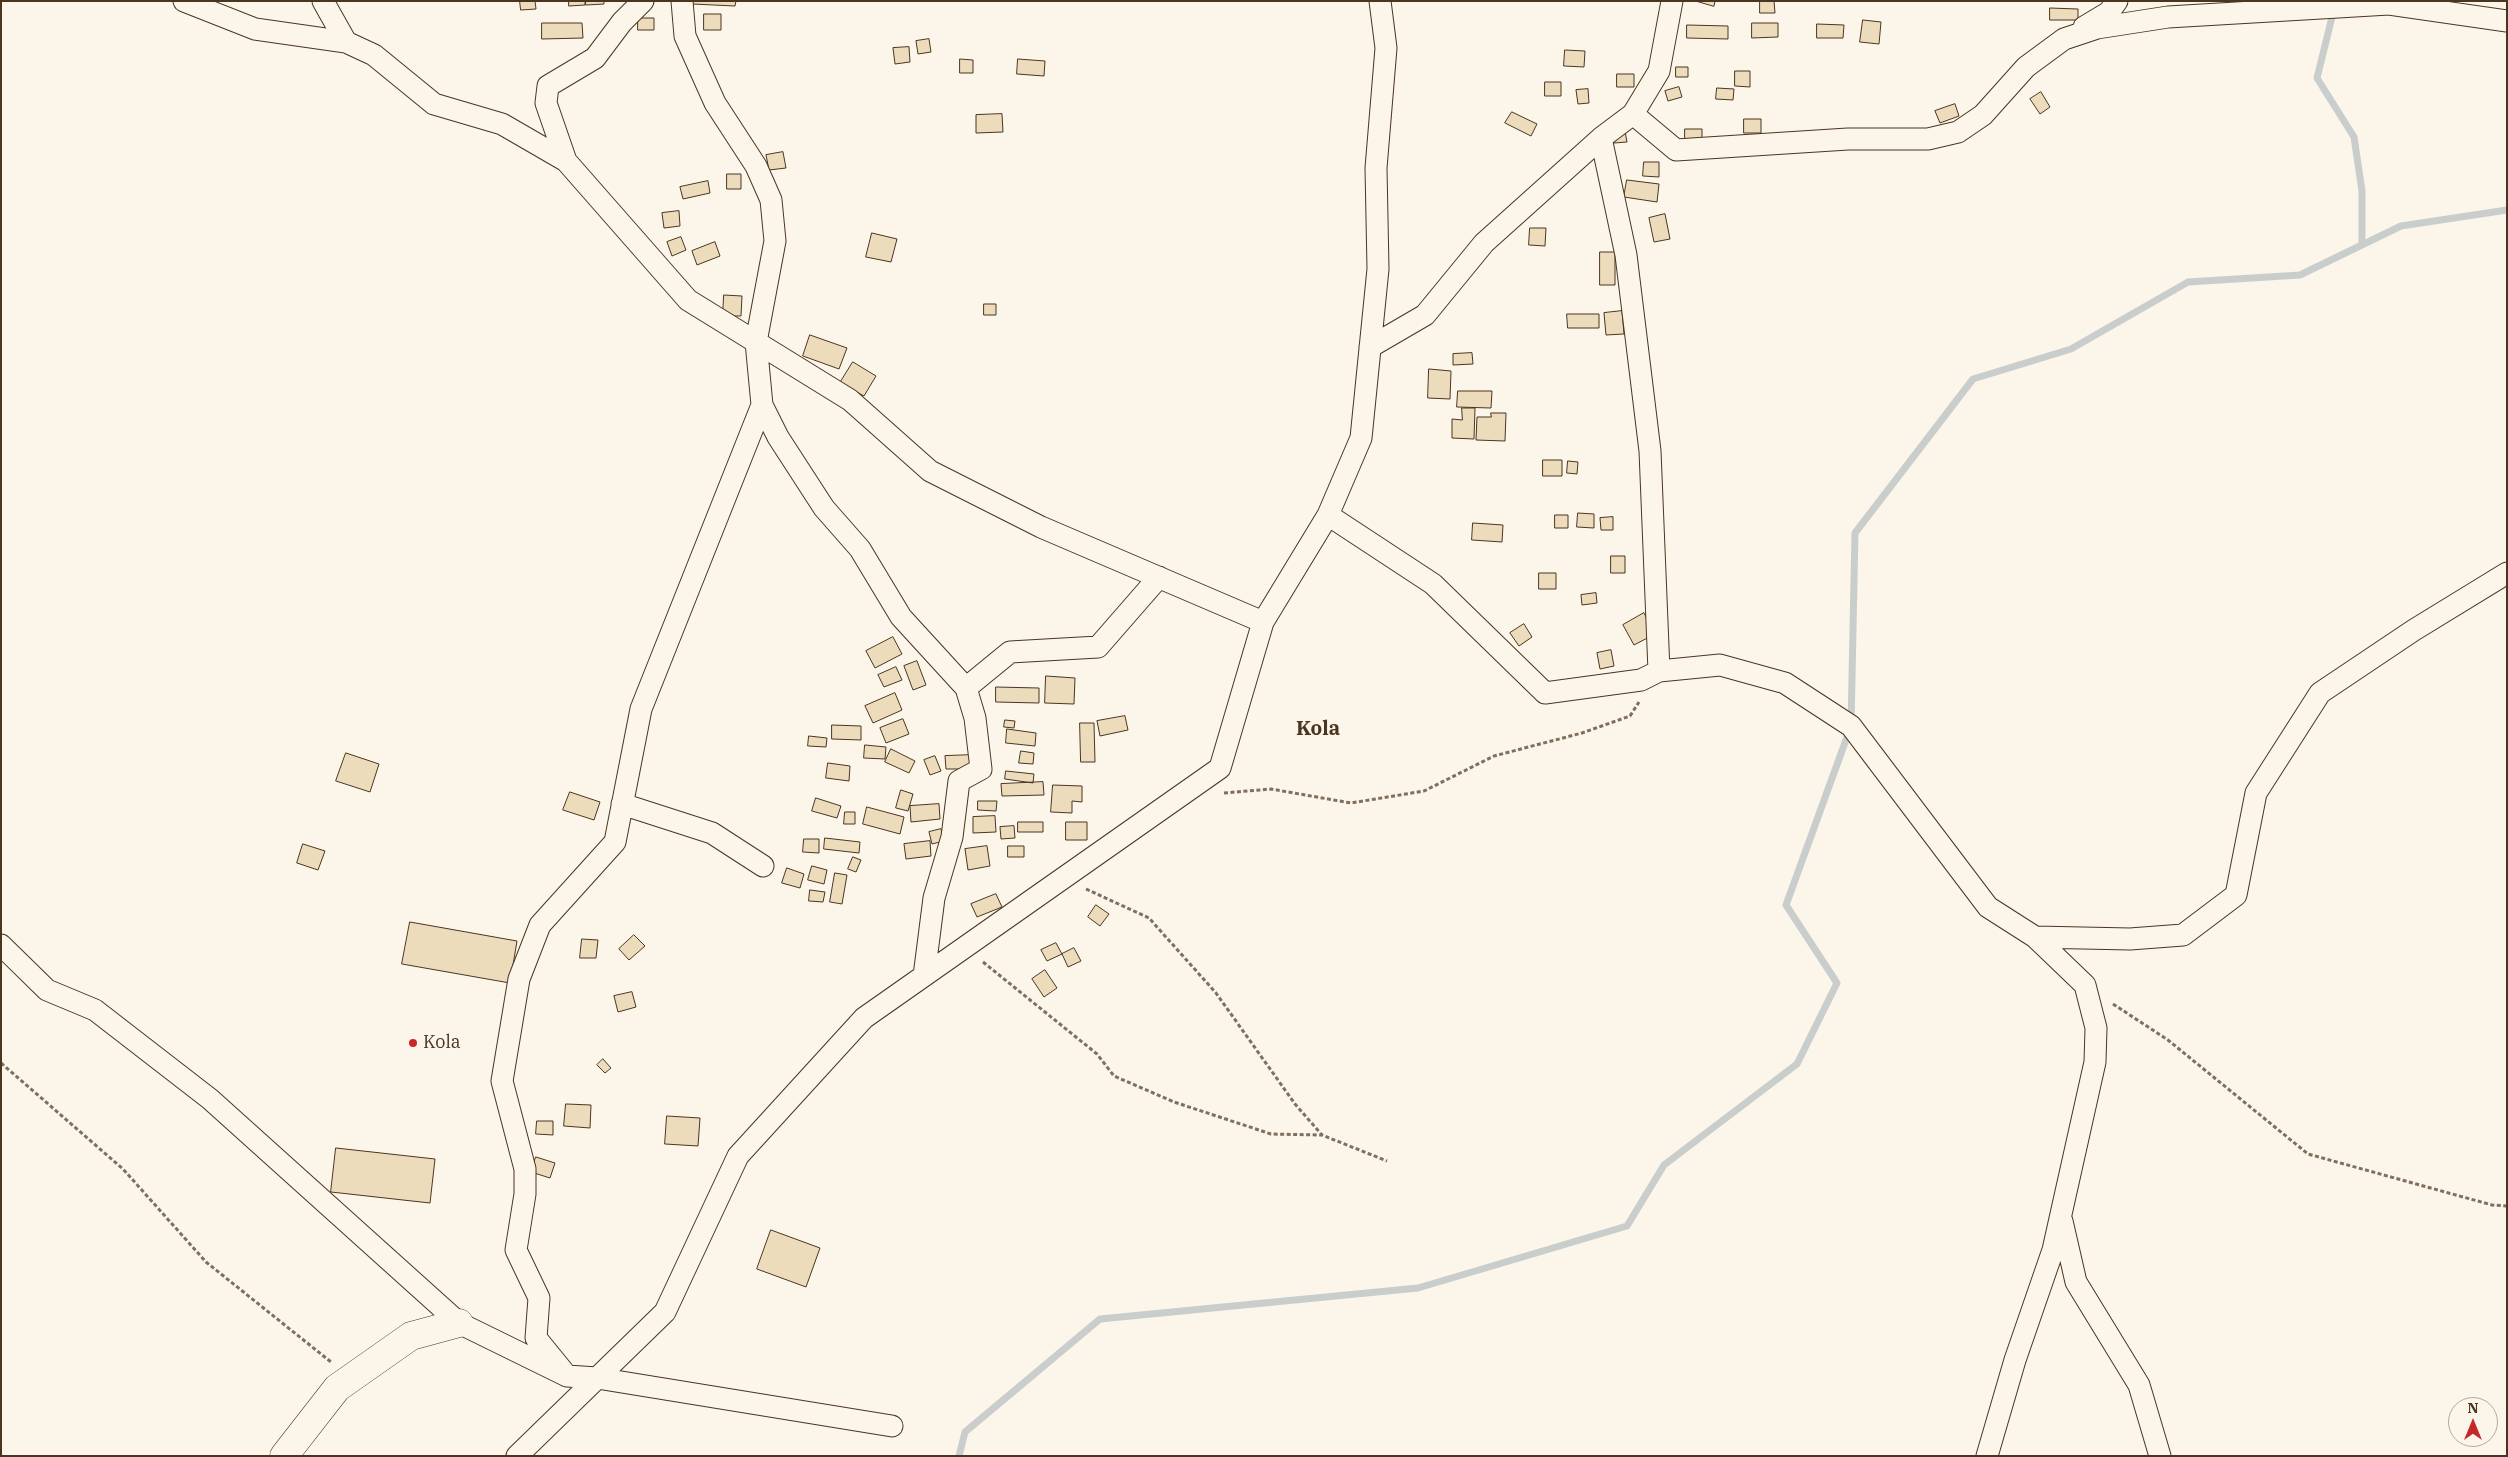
<!DOCTYPE html>
<html>
<head>
<meta charset="utf-8">
<style>
	body { margin:0 }
	#map { position:relative; width:2508px; height:1457px; overflow:hidden; background:#fbf6e9; font-family:"IBM Plex Serif",serif }
	canvas { display:block }
	.frame { position:absolute; inset:0; border:2px solid #4a3520; pointer-events:none }
	.north { position:absolute; left:2448px; top:1397px; width:50px; height:50px; box-sizing:border-box; background:#fbf6e9; border:1px solid #b4a999; border-radius:50%; rotate:0deg; font-size:14px; font-weight:700; line-height:20px; text-align:center; color:#4a3520 }
	.north::after { content:''; display:block; margin:auto; width:18px; height:22px; background:#c62828; clip-path:polygon(50% 0,100% 100%,50% 72%,0 100%) }
</style>
</head>
<body>
<div id="map">
<canvas width="2508" height="1457"></canvas>
<div class="frame"></div>
<div class="north">N</div>
</div>
<script>
const c = document.querySelector('canvas').getContext('2d');
c.lineJoin = 'round';
function stroke(path, color, width, dash) { c.strokeStyle = color; c.lineWidth = width; c.lineCap = dash ? 'butt' : 'round'; c.setLineDash(dash || []); c.stroke(path); }
function fill(path, color) { c.fillStyle = color; c.fill(path, 'evenodd'); }
function write(font, color, halo, rows, align = 'center') {
  c.font = font + ' "IBM Plex Serif",serif'; c.lineWidth = 4; c.setLineDash([]); c.textBaseline = 'middle'; c.strokeStyle = halo; c.fillStyle = color; for (const [text, x, y, turn = 0] of rows) {
    c.save(); c.translate(x, y); c.rotate((+turn || 0) * Math.PI / 180); c.textAlign = isNaN(turn) ? turn : align; if (halo) c.strokeText(text, 0, 0); c.fillText(text, 0, 0); c.restore();
  }
}
stroke(new Path2D(`
	M2334,9L2317,78L2354,137L2362,191V244
	M959,1456L965,1432L1100,1319L1418,1288L1627,1226L1664,1165L1797,1064L1837,983L1786,905L1851,726L1855,533L1973,379L2071,349L2188,282L2300,275L2401,226L2507,210`), '#c9cecd', 7);
const building = new Path2D(`
	M520,1H535L536,9L521,10Z
	M569,1H585V5L569,6Z
	M586,1H604V4L586,5Z
	M692,1H736L735,6L692,4Z
	M1696,1H1715L1714,6Z
	M1760,1H1774L1775,13H1760Z
	M2050,8L2078,9V20H2050Z
	M704,14H721V30H704Z
	M638,18H654V30H638Z
	M1863,20L1881,22L1879,44L1860,42Z
	M542,23H582L583,38L542,39Z
	M1752,23H1778V37L1752,38Z
	M1817,24L1844,25L1843,38H1817Z
	M1687,25L1728,26V39L1687,38Z
	M929,39L931,52L918,54L916,41Z
	M909,47L910,62L895,64L893,48Z
	M1565,50L1585,51L1584,67L1564,66Z
	M960,59L973,60V73H960Z
	M1018,59L1045,61L1044,76L1017,74Z
	M1676,67H1688V77H1676Z
	M1735,71H1750V87L1735,86Z
	M1617,74H1634V87H1617Z
	M1545,82H1561V96H1545Z
	M1679,87L1682,97L1668,101L1665,91Z
	M1717,88L1734,89L1733,100L1716,99Z
	M1588,89L1589,103L1578,104L1576,90Z
	M2041,92L2050,107L2040,114L2030,99Z
	M1955,104L1959,116L1940,123L1935,111Z
	M1512,112L1537,124L1531,136L1505,123Z
	M1002,114L1003,132L976,133V115Z
	M1744,119H1761V133H1744Z
	M1685,129H1702V144H1685Z
	M1625,131L1627,142L1614,143L1613,132Z
	M783,152L786,168L769,170L766,155Z
	M1644,162H1659V177L1643,176Z
	M727,174H741V189H727Z
	M1627,180L1659,184L1657,202L1624,197Z
	M708,181L710,193L683,199L680,187Z
	M679,211L680,226L664,228L662,213Z
	M1665,214L1670,239L1654,242L1649,218Z
	M1530,228H1546L1545,246L1529,245Z
	M872,233L897,239L891,262L866,257Z
	M681,237L686,250L672,256L667,242Z
	M715,242L720,256L697,265L692,251Z
	M1600,252H1615V285H1600Z
	M724,295L742,296L741,316H723Z
	M984,304H996V315H984Z
	M1622,311L1624,334L1606,335L1604,313Z
	M1567,314H1599V328H1568Z
	M810,335L847,348L839,369L803,356Z
	M1472,353L1473,364L1453,365V354Z
	M853,362L876,376L864,396L840,383Z
	M1429,369L1451,371L1450,399L1428,398Z
	M1458,391H1492L1491,408L1457,407Z
	M1462,408H1475L1474,439L1452,438V419L1462,420Z
	M1491,413H1506L1505,441L1476,440L1477,417H1491Z
	M1543,460H1562V476H1543Z
	M1568,461L1578,462L1577,474L1567,473Z
	M1578,513L1594,514V528L1577,527Z
	M1555,515H1568V528H1555Z
	M1613,517V530H1601L1600,518Z
	M1473,523L1503,525L1502,542L1472,540Z
	M1611,556H1625V573H1611Z
	M1539,573H1556V589H1539Z
	M1596,593L1597,603L1582,605L1581,595Z
	M1644,613L1655,634L1634,645L1623,625Z
	M1524,624L1532,637L1519,646L1510,633Z
	M893,637L902,654L875,668L866,651Z
	M1611,650L1614,666L1600,669L1597,653Z
	M917,661L926,685L913,690L904,666Z
	M896,667L902,680L884,687L878,675Z
	M1046,676L1075,678L1074,704L1045,703Z
	M996,687L1039,688V703L996,702Z
	M895,693L902,710L873,723L865,706Z
	M1125,716L1128,730L1100,736L1097,721Z
	M903,719L909,734L886,743L880,728Z
	M1005,720L1015,721L1014,728L1004,727Z
	M1080,723H1094L1095,762H1081Z
	M832,725L861,726V740L832,739Z
	M1007,729L1036,733L1035,746L1006,743Z
	M809,736L827,738L826,747L808,746Z
	M865,745L886,747L885,759L864,758Z
	M891,749L915,761L909,773L885,762Z
	M1021,751L1034,753L1033,764L1019,763Z
	M346,753L379,764L370,792L336,781Z
	M973,755L974,769H946L945,756Z
	M935,756L941,771L930,775L924,760Z
	M828,763L850,766L849,781L826,778Z
	M1006,771L1034,774L1033,783L1005,779Z
	M1043,782L1044,795L1002,796L1001,784Z
	M1053,785L1082,786V802L1072,801V813L1051,812Z
	M901,790L913,794L908,811L896,808Z
	M570,792L600,802L594,820L563,810Z
	M816,798L841,806L837,818L812,811Z
	M978,801H997L996,811L978,810Z
	M939,804L940,819L911,822L910,806Z
	M867,807L904,817L900,834L863,824Z
	M845,812H855V824H844Z
	M995,816L996,832L973,833V817Z
	M1018,822H1043V832H1018Z
	M1066,822H1087V840H1066Z
	M1014,826L1015,838L1001,839L1000,827Z
	M941,829L944,841L932,844L929,832Z
	M825,838L860,842L859,853L824,849Z
	M804,839H819V853L803,852Z
	M930,841L931,856L906,859L904,844Z
	M303,844L325,851L318,870L297,863Z
	M987,846L990,866L968,870L965,849Z
	M1008,846H1024V857H1008Z
	M853,857L861,860L856,872L848,869Z
	M812,866L827,870L824,884L808,880Z
	M787,868L804,874L800,888L782,883Z
	M835,873L847,875L842,904L830,902Z
	M810,890L825,892L823,902L809,901Z
	M996,894L1002,907L977,917L971,904Z
	M1096,905L1109,914L1100,926L1088,917Z
	M410,922L517,941L510,983L402,964Z
	M634,935L645,946L629,960L619,949Z
	M582,939L598,940L596,958H580Z
	M1056,943L1062,954L1047,961L1041,950Z
	M1074,948L1081,961L1068,967L1062,954Z
	M1045,970L1057,988L1044,997L1032,979Z
	M632,992L636,1007L618,1012L614,996Z
	M603,1059L611,1068L605,1073L597,1065Z
	M566,1104L591,1105L590,1128L564,1126Z
	M667,1116L700,1118L698,1146L665,1144Z
	M537,1121H553V1135L536,1134Z
	M336,1148L435,1159L430,1203L331,1192Z
	M536,1157L555,1163L550,1178L531,1172Z
	M771,1230L820,1248L806,1287L757,1269Z`);
fill(building, '#ecdcbc');
stroke(building, '#4a3520', 1);
const street = new Path2D(`
	M184,1L255,29L346,42L374,55L434,104L502,124L566,161L688,300L850,400L930,471L1041,527L1263,622
	M323,1L346,42
	M682,1L685,36L715,103L756,166L771,200L775,241L756,342L762,405L778,437L824,508L860,549L901,617L966,688
	M2084,27L2109,12L2117,1
	M1633,114L1676,150L1848,139H1928L1958,132L1983,115L2026,67L2064,39L2097,28L2168,17L2389,4L2507,21
	M1601,138L1626,255L1650,451L1659,671
	M566,161L546,103L548,86L595,58L622,22L643,1
	M1370,347L1425,315L1484,243L1601,138L1633,114L1659,71L1672,1
	M1328,515L1433,584L1545,693L1641,680L1659,671L1720,665L1785,683L1851,726L1988,907L2035,937L2130,939L2183,935L2236,895L2256,793L2320,693L2414,630L2507,573
	M622,804L712,833L763,866
	M1,945L47,990L95,1010L210,1099L459,1323L567,1376L597,1378L892,1426
	M924,976L934,898L952,837L959,781L981,769L975,718L966,688L1010,652L1098,647L1159,577
	M2062,1221L2076,1282L2139,1385L2160,1456
	M567,1376L536,1338L539,1298L516,1250L525,1194V1169L502,1081L519,979L540,925L615,842L641,709L762,405
	M517,1456L665,1312L738,1156L864,1018L1220,768L1263,622L1328,515L1361,438L1378,269L1376,168L1386,48L1380,1
	M1987,1456L2015,1360L2053,1250L2095,1062L2096,1028L2085,985L2035,937`);
const secondary = new Path2D(`
	M284,1456L337,1388L411,1336L459,1323`);
stroke(street, '#4a3520', 23);
stroke(secondary, '#4a3520', 29);
stroke(new Path2D(`
	M1224,793L1271,789L1351,803L1424,791L1494,756L1582,733L1630,716L1639,702
	M1086,889L1149,918L1216,993L1295,1104L1322,1135L1387,1161
	M983,962L1097,1054L1114,1076L1174,1102L1271,1134L1322,1135
	M2113,1004L2168,1040L2308,1154L2492,1205L2507,1206
	M1,1063L123,1169L206,1262L331,1362`), '#7f6f5c', 3, [4, 2.5]);
stroke(street, '#fbf6e9', 21);
stroke(secondary, '#fbf6e9', 28);
for (const [x, y, r, color] of [
	[413,1043,5,"#c62828"]
]) { const dot = new Path2D(); dot.arc(x, y, r, 0, 2 * Math.PI); c.fillStyle = color; c.fill(dot); stroke(dot, '#fbf6e9', 2); }
write('18px', '#4a3520', '#fbf6e9', [
	["Kola",423,1043]
], 'left');
write('bold 20px', '#4a3520', '#fbf6e9', [
	["Kola",1318,729]
]);
</script>
</body>
</html>
